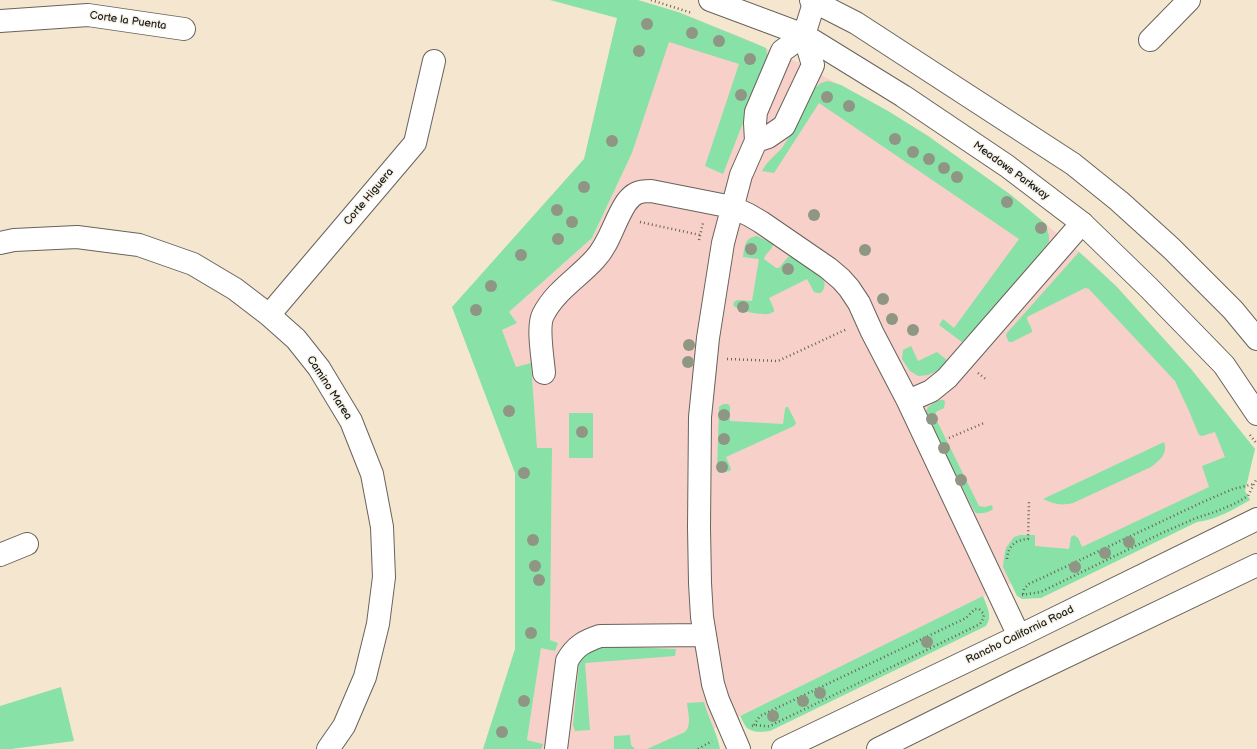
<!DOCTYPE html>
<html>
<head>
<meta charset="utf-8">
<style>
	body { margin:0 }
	canvas { display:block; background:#f5e6d0 }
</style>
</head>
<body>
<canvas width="1257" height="749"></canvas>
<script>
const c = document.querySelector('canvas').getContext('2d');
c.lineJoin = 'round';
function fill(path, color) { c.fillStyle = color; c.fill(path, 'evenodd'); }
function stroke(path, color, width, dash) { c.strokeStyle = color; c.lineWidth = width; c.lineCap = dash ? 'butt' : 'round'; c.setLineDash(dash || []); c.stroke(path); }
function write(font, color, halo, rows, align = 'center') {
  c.font = font + ' "Balsamiq Sans",sans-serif'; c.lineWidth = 3; c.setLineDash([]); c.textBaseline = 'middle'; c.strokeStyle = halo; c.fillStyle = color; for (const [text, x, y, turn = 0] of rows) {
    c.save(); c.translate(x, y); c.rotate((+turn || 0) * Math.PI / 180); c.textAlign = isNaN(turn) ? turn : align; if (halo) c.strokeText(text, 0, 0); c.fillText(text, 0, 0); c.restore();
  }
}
fill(new Path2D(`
	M678,12L741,37L797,62L888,111L928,136L1011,195L1089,260L1116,286L1191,369L1232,420L1229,481L1082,548L672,749H541L542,744L527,740L541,648L558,643L550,640L552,449L537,448L531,364L516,367L502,330L517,323L509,312L592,238L632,153Z`), '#f7d0c9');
fill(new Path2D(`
	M550,0H638L678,12L759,45L766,48L768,59L723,174L705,166L739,64L669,42L632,153L592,238L509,312L517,323L502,330L516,367L531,363L537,448H552L550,640L558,643L555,651L541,648L527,740L543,744L541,749H483L515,649V473L452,307L584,159L617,18Z
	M828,81L841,85L888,111L928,136L1011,195L1046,224L1049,236V242L999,302L962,342L939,325L943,319L954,328L1019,239L819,103L774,173L762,171C768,160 774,157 782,148C795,130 804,108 815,88L821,83Z
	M757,236L773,244C773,250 765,253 764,259L776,268H779L788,257L791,256L824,280C825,286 825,288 821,293H817L814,292L807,279L769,298L774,309V312C772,312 770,314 768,314C760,315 738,311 733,305L734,302L737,300L752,301L759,259L743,257C745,246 744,238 757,236Z
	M1079,252L1116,286L1191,369L1255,449L1245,491L1250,500C1234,509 1216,520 1197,522L1041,598L1022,599L1017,596L1003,567L1004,557L1006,548L1014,537L1020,535H1035V546L1069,549L1071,537L1074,535L1078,538L1082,547L1209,487L1202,466L1225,457L1215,432L1202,436L1199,435L1189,411L1175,381L1089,289L1085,288L1027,317C1027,323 1032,326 1032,332L1012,342H1009L1006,336L1007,333Z
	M911,346L918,361L937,352L948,361L939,370L928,375L918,376L910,371L902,359L903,350Z
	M940,400H944L945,402L944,408L936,412V419L979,506L985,507L992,505L993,509C988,513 982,514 976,513L973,509L926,415C925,406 933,404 940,400Z
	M723,404H728L730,406V421L783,424L785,409L786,407H788L796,423L794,426L726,457L731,469L730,471L719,473L717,470L719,407Z
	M569,413H593V458H569Z
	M1164,442C1168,454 1160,460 1151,467L1073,503C1060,506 1055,504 1043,499Z
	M983,596C987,607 993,616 986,626L770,731C763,732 753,733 747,728C744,725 742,719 740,716Z
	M601,646L676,649L675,656L585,663L590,730L575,731L573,725L580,655Z
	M61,687L74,741L11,749H0V706Z
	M704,702C708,718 717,732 720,749H647L685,732C692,725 688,713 687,703Z
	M630,735L631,745L635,749H614V736Z`), '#88e1a6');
const minor = new Path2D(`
	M0,21L88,15L184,29
	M804,35L815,0
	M1150,40L1189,0
	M756,141L768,137L784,126L813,65L804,35
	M0,243L14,240L77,237L139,245L193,264L235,289L269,315L296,339L319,368L351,421L372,474L382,527L384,577L378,624L365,677L344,726L328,749
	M269,315L415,143L434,61
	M544,373C543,359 537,327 543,315C555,291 578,278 595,259C610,243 614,221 626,203C633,193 639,191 651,191L732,207L749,215L761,222L828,268L841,279L849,288L859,303L872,332L908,401L1019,636
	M908,401L931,391L947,378L1082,223
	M0,555L27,544
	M556,749L567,661C575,646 585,641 600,636L705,635
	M739,749L718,700L713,684L702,617L700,583L699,527L700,417L708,338L723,243L741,175L756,141L755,123L756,112L782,51L804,35`);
const major = new Path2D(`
	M710,0L804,35L903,96L1007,166L1082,223L1149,288L1224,365L1257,414
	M811,0L856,23L1073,164L1119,201L1171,248L1233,310L1257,339
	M783,749L1019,636L1257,519
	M878,749L1017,680L1257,565`);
stroke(minor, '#68635b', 24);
stroke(major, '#68635b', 24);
stroke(new Path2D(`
	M651,0L692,13
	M640,222L700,235
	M699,240L703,223
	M727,359L778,361L847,329
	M978,373L987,380
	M1250,435L1257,444
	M949,438L984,423
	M1007,559C1008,546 1015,540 1028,539L1029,500
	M1023,594L1024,589L1029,584L1205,501L1233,489L1254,484
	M1022,595L1041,592L1162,533L1196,518L1215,512L1236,503L1248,496L1257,478
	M754,725L760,716L966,618L975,609H979L983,613
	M752,726C757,724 764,727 770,726L980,624L983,619L984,614
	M698,749L712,741`), '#68635b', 2.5, [1, 3]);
stroke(minor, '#fff', 22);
stroke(major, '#fff', 22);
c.fillStyle = '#8f9784';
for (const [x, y] of [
	[647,24],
	[692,33],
	[719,41],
	[639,51],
	[750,59],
	[741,95],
	[827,97],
	[849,106],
	[895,139],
	[612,141],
	[913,152],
	[929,159],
	[944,168],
	[957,177],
	[584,187],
	[1007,202],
	[557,210],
	[814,215],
	[572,222],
	[1041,228],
	[558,239],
	[751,249],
	[865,250],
	[521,255],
	[788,269],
	[491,286],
	[883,299],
	[743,307],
	[476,310],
	[892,319],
	[913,330],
	[689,345],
	[688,362],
	[509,411],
	[724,415],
	[932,419],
	[582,432],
	[724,439],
	[944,448],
	[722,467],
	[524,473],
	[961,480],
	[533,540],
	[1129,542],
	[1105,553],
	[535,566],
	[1075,567],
	[539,580],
	[531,633],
	[927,642],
	[820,693],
	[524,701],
	[803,701],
	[773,716],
	[502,732]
]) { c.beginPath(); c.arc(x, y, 6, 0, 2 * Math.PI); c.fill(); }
write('11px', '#1c1c1c', '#f7f3e8', [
	["Corte la Puenta",128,21,8],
	["Meadows Parkway",1011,171,36],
	["Corte Higuera",369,197,-50],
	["Camino Marea",329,388,57],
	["Rancho California Road",1020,635,-26]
]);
</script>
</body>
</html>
